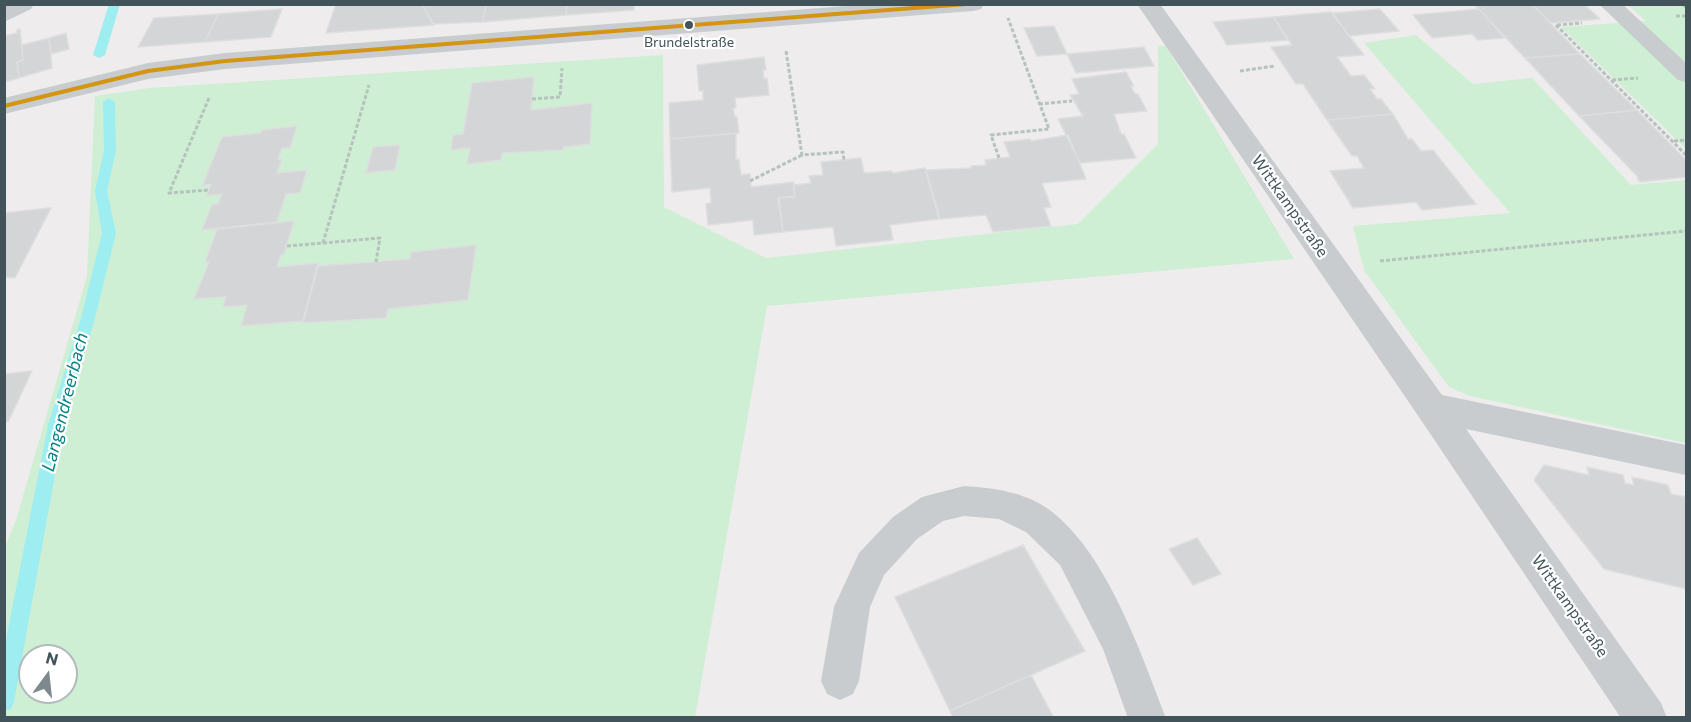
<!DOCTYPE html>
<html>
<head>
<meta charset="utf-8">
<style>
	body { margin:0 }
	#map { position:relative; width:1691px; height:722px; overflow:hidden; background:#eeecec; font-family:Commissioner,sans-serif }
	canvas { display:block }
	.frame { position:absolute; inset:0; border:6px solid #42535a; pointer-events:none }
	.north { position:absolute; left:18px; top:644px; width:60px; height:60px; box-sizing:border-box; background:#fff; border:2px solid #b3babd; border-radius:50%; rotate:15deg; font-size:16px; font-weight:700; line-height:24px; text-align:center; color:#42535a }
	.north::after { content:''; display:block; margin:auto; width:21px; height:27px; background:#7e898d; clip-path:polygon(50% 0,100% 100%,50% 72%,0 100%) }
</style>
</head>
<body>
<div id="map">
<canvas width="1691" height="722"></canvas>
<div class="frame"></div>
<div class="north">N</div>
</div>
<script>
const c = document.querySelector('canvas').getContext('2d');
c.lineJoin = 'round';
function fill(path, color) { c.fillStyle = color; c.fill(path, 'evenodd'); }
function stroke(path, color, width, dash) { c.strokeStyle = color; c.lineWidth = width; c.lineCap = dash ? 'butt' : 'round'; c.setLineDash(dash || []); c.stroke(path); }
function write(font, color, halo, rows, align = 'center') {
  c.font = font + ' Commissioner,sans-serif'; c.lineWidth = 4.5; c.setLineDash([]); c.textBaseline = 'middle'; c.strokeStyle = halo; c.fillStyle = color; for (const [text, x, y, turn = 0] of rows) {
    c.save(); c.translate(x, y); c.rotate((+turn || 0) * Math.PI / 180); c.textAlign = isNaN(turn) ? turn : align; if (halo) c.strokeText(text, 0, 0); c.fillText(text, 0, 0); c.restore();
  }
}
fill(new Path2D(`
	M1628,5H1686V149L1561,27L1646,21Z
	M1416,35L1473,84L1532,78L1631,185L1686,180V443L1470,396L1449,387L1364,270L1353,226L1510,213L1364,43Z
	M1158,46H1166L1294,259L767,306L695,717L5,718V547L16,520L87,276L95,96L150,88L663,55L664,207L766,258L1078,224L1158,144ZM30,656H66V692H30Z`), '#ceefd4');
fill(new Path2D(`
	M109,4H120L105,55L99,58L93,55Z
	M109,98L115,102L116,150L107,191L116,233L95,318L64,425L14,702L11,709L4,711V650L48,425L81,318L102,233L95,191L104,150L103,102Z`), '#9eedf1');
const building = new Path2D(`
	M336,4H422L434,25L326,33Z
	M422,4H486L483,22L433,24Z
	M486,4H567L566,15L483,22Z
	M567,4H634V10L566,15Z
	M1501,4H1532L1580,54L1525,58L1476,6Z
	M1584,4L1600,19L1551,23L1532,5Z
	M282,9L271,37L205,42L218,14Z
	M1380,9L1399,31L1349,36L1333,13Z
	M1479,9L1505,38L1478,40L1472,34L1432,38L1413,15Z
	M1331,12L1364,55L1337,57L1351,76L1364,75L1375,89H1370L1377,99H1381L1393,114L1327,120L1303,84H1296L1271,47L1292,45L1273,17Z
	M218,14L205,42L138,47L154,18Z
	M1273,17L1288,40L1227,45L1213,22Z
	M1054,26L1067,54L1037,56L1024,28Z
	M20,29L23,60L17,62L19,78L4,82V36L17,33V30Z
	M66,33L69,49L51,54L49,38Z
	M49,38L52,68L19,78L17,62L23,60L22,45Z
	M1144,47L1154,66L1076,73L1067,54Z
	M1580,54L1637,110L1579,116L1525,58Z
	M764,57L766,70H763L764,79L767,78L769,95L735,98L736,108H733L735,117H737L739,133L670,139L669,103L703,100V91H699L697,65Z
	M1126,72L1134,86H1131L1135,94H1138L1147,111L1114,114L1121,134H1124L1136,158L1080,163L1058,119L1083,116L1070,95L1079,94L1072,79Z
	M534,77L531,110L592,103L590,144L564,147L563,150L502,153L501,160L467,164L470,148L451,150L453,135L463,134L472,83Z
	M1637,110L1686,160V177L1640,182L1637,178H1639L1579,116Z
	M1393,114L1408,139H1412L1421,151L1433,150L1476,204L1422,210L1416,202L1353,208L1330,171L1364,168L1357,156H1352L1327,120Z
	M297,126L290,148H282L278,159H282L277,173L307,170L300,193L286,194L277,222L202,230L212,204H218L222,194L206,196L211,184L202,186L222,137L260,133L262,130Z
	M736,133V160L739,159L741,175L750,174L751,187L793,182L795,196L778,198L783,232L754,235L753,220L708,225L706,204L711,203L710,188L672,192L670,139Z
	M1068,135L1086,179L1042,183L1051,207L1044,208L1051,226L993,232L986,215L940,219L926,170L971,168V166L986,165L985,160L1010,157L1004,142L1030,139L1031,141Z
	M400,145L395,170L366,173L373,147Z
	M861,158L864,173L892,171L893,173L925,168L939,219L890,225L893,240L836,246L833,227L783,232L779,198L795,197L793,182L795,185L811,183L809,176L823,175L821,162Z
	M49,208H51L15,278L4,277V213Z
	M294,221L284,254L281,255L277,267L318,263L303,321L241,326L247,305L223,307L226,297L194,299L209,262H205L217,229Z
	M476,245L468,300L388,309L386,318L303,323L318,266L410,259L411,252Z
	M32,371L8,422H4V374Z
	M1544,465L1589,475L1587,467L1623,475L1625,483L1634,485L1632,477L1668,485L1671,494L1686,497V589L1604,569L1534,480Z
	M1197,538L1221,574L1193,585L1169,549Z
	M1023,545L1085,651L950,711L895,597Z
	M1031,675L1054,718H953L950,711Z`);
fill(building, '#d4d5d7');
stroke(building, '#dededf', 1.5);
stroke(new Path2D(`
	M1683,4L1686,8
	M1676,16H1686
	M1556,25L1686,155
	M1557,25L1582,23
	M786,51L802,155L843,152L844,160
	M1240,71L1275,66
	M1612,80L1638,78
	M209,98L169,193L209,190
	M532,99L560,97L562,68
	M1039,104L1072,101
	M1674,141L1686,140
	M999,158L991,135L1049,129L1008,18
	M750,181L802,155
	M323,243L380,238L376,262
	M287,246L323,243L369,85
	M1380,261L1686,231`), '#b5c3bc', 3, [4, 2]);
fill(new Path2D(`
	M1599,4H1622L1686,63V82L1678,80Z
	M964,486C994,488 1026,492 1051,511C1107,554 1141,653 1166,718H1128L1103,649L1060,565L1026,532L999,519L964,516L943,521L917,539L884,575L870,607L859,681L853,694L840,700L827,694L821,681L834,607L859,553L893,517L922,497Z`), '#c8ccce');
fill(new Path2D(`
	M34,4L31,9L4,22V5Z
	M873,4H984L981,9L973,11L225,69L148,79L4,114V98L148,63L225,53Z
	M1137,4H1160L1442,395L1686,445V475L1466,429L1661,703L1667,718H1621L1419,417Z`), '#c8ccce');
stroke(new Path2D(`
	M4,106L148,71L225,61L966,4`), '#d39512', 4);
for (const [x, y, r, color] of [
	[689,25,5,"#42535a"]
]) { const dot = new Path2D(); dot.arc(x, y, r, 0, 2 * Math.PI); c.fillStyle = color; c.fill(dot); stroke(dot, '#fff', 2); }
write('14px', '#42535a', '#fff', [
	["Brundelstraße",689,42]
]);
write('16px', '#42535a', '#fff', [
	["Wittkampstraße",1290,206,55],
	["Wittkampstraße",1570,606,55]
]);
write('italic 18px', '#048288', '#fff', [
	["Langendreerbach",65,402,-76]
]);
</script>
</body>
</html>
